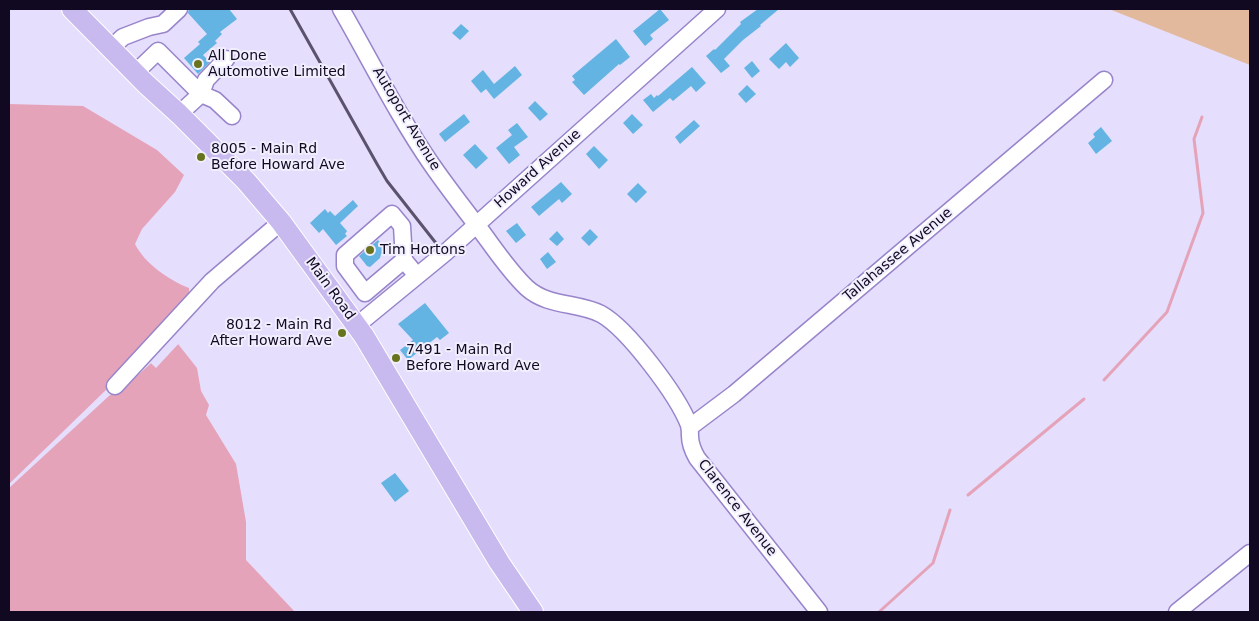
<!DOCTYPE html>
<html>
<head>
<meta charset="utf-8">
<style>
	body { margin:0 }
	#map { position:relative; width:1259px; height:621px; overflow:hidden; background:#e5defc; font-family:"DejaVu Sans",sans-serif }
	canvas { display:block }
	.frame { position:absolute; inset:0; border:10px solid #110822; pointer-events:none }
</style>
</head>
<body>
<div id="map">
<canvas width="1259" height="621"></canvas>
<div class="frame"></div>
</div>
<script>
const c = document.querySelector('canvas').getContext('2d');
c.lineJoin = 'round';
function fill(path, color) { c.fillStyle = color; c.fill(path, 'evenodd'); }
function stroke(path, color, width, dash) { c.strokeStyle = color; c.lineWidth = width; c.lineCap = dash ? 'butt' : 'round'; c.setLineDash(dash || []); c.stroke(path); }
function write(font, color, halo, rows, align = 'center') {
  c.font = font + ' "DejaVu Sans",sans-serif'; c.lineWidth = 4; c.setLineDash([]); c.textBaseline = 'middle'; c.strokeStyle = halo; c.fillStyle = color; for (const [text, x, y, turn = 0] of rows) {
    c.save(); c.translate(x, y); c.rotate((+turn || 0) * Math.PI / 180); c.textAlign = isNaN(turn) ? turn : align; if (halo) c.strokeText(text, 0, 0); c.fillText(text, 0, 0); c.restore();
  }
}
fill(new Path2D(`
	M1109,9H1250V65Z`), '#e2b99d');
fill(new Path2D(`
	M9,104L83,106L157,150L184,175L175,192L142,229L135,244C145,264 169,280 189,288V296L107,385L117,394L151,363L156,367L178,344L197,368L201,391L209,405L206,415L236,464L246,522V560L295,612H9Z`), '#e5a3ba');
fill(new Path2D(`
	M182,305L117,391L149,361H152L155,364L177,342H180L156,368L151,363L117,394L110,395L9,488V484L109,387L107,385Z`), '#e5defc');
stroke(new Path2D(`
	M1104,380L1167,312L1203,213L1194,139L1202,117
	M968,495L1084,399
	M879,612L933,563L950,510`), '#e5a3ba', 3);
fill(new Path2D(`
	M189,9H229L237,19L220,32L222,34L215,41L217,43L203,55L210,62L198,74L184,58L200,44L198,42L207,34L188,13Z
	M660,9L669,20L650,35L653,39L645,46L633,31Z
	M758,9H779L760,25L761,26L743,40L724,59L730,66L721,73L706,56L714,49L715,50L741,24L740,22Z
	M461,24L469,31L460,40L452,33Z
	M616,39L630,57L620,65L619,64L584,95L572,82L575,80L572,76Z
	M786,43L799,58L790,67L786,62L779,69L769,59Z
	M752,61L760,71L752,78L744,68Z
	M515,66L522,75L494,99L486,89L481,93L471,81L483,70L494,84Z
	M692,67L706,83L696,92L691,86L673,101L670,98L653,112L643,100L651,94L654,98L657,95L658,96Z
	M747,85L756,94L746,103L738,94Z
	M535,101L548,114L540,121L528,108Z
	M464,114L470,122L445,142L439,134Z
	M632,114L643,125L633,134L623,123Z
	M694,120L700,126L680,144L675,137Z
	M517,123L528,137L514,147L520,155L509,164L496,148L512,135L508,130Z
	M1101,127L1112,141L1096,154L1088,143L1095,137L1093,134Z
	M475,144L488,158L476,169L463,155Z
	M594,146L608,160L599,169L586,154Z
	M561,182L572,194L562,203L559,199L539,216L531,207Z
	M638,183L647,192L636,203L627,194Z
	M353,200L358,206L340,223L347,231L345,234L347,236L336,245L323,229L319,233L310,223L325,209L328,213L330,211L335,216Z
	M517,223L526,235L516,243L506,231Z
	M590,229L598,237L589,246L581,238Z
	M557,231L564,239L557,246L549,239Z
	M378,240L386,250L381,254L380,258L370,267L367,266L359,256Z
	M548,252L556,262L547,269L540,259Z
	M425,303L449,333L440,340L437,337L408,360L400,350L413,340L398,324Z
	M395,473L409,491L395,502L381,483Z`), '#63b4e3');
const minor = new Path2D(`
	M341,9C371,61 398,116 432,165C448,188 465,210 482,232C496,251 510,272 527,288C548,307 577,302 601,314C628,329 678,396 689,425C690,429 690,433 690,436C690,444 693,451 697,458L819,612
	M111,48L123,37L149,27L163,24L179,9
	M135,73L158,51L201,94L215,100L232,116
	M179,114L201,94L206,80L226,59
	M404,260L365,293L345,266V255L392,214L402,226L404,260L417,276
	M356,326L445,253L717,9
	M115,386L212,281L281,222
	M690,427L734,394L1104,80
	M1177,612L1250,553`);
const major = new Path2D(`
	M72,9L146,84L179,114L246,181L281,222L364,336L499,562L533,612`);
stroke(minor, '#9884ca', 19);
stroke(major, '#fff', 22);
stroke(minor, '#fff', 16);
stroke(major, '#c8b9ee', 20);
stroke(new Path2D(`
	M290,9L377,164L387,181L439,247`), '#5b526e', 3);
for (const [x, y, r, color] of [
	[198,64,5,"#68731d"],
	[201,157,5,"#68731d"],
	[370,250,5,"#68731d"],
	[342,333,5,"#68731d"],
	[396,358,5,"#68731d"]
]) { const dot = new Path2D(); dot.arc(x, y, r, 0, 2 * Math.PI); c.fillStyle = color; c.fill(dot); stroke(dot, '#f1eefd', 2); }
write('14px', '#110822', '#f1eefd', [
	["All Done",208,56],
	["Automotive Limited",208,72],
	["8005 - Main Rd",211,149],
	["Before Howard Ave",211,165],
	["Tim Hortons",380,250],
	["8012 - Main Rd",332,325,"right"],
	["After Howard Ave",332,341,"right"],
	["7491 - Main Rd",406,350],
	["Before Howard Ave",406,366]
], 'left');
write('14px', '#110822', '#f1eefd', [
	["Autoport Avenue",406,119,59],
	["Howard Avenue",538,169,-42],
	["Tallahassee Avenue",898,255,-40],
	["Main Road",330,289,54],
	["Clarence Avenue",737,508,52]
]);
</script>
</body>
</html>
